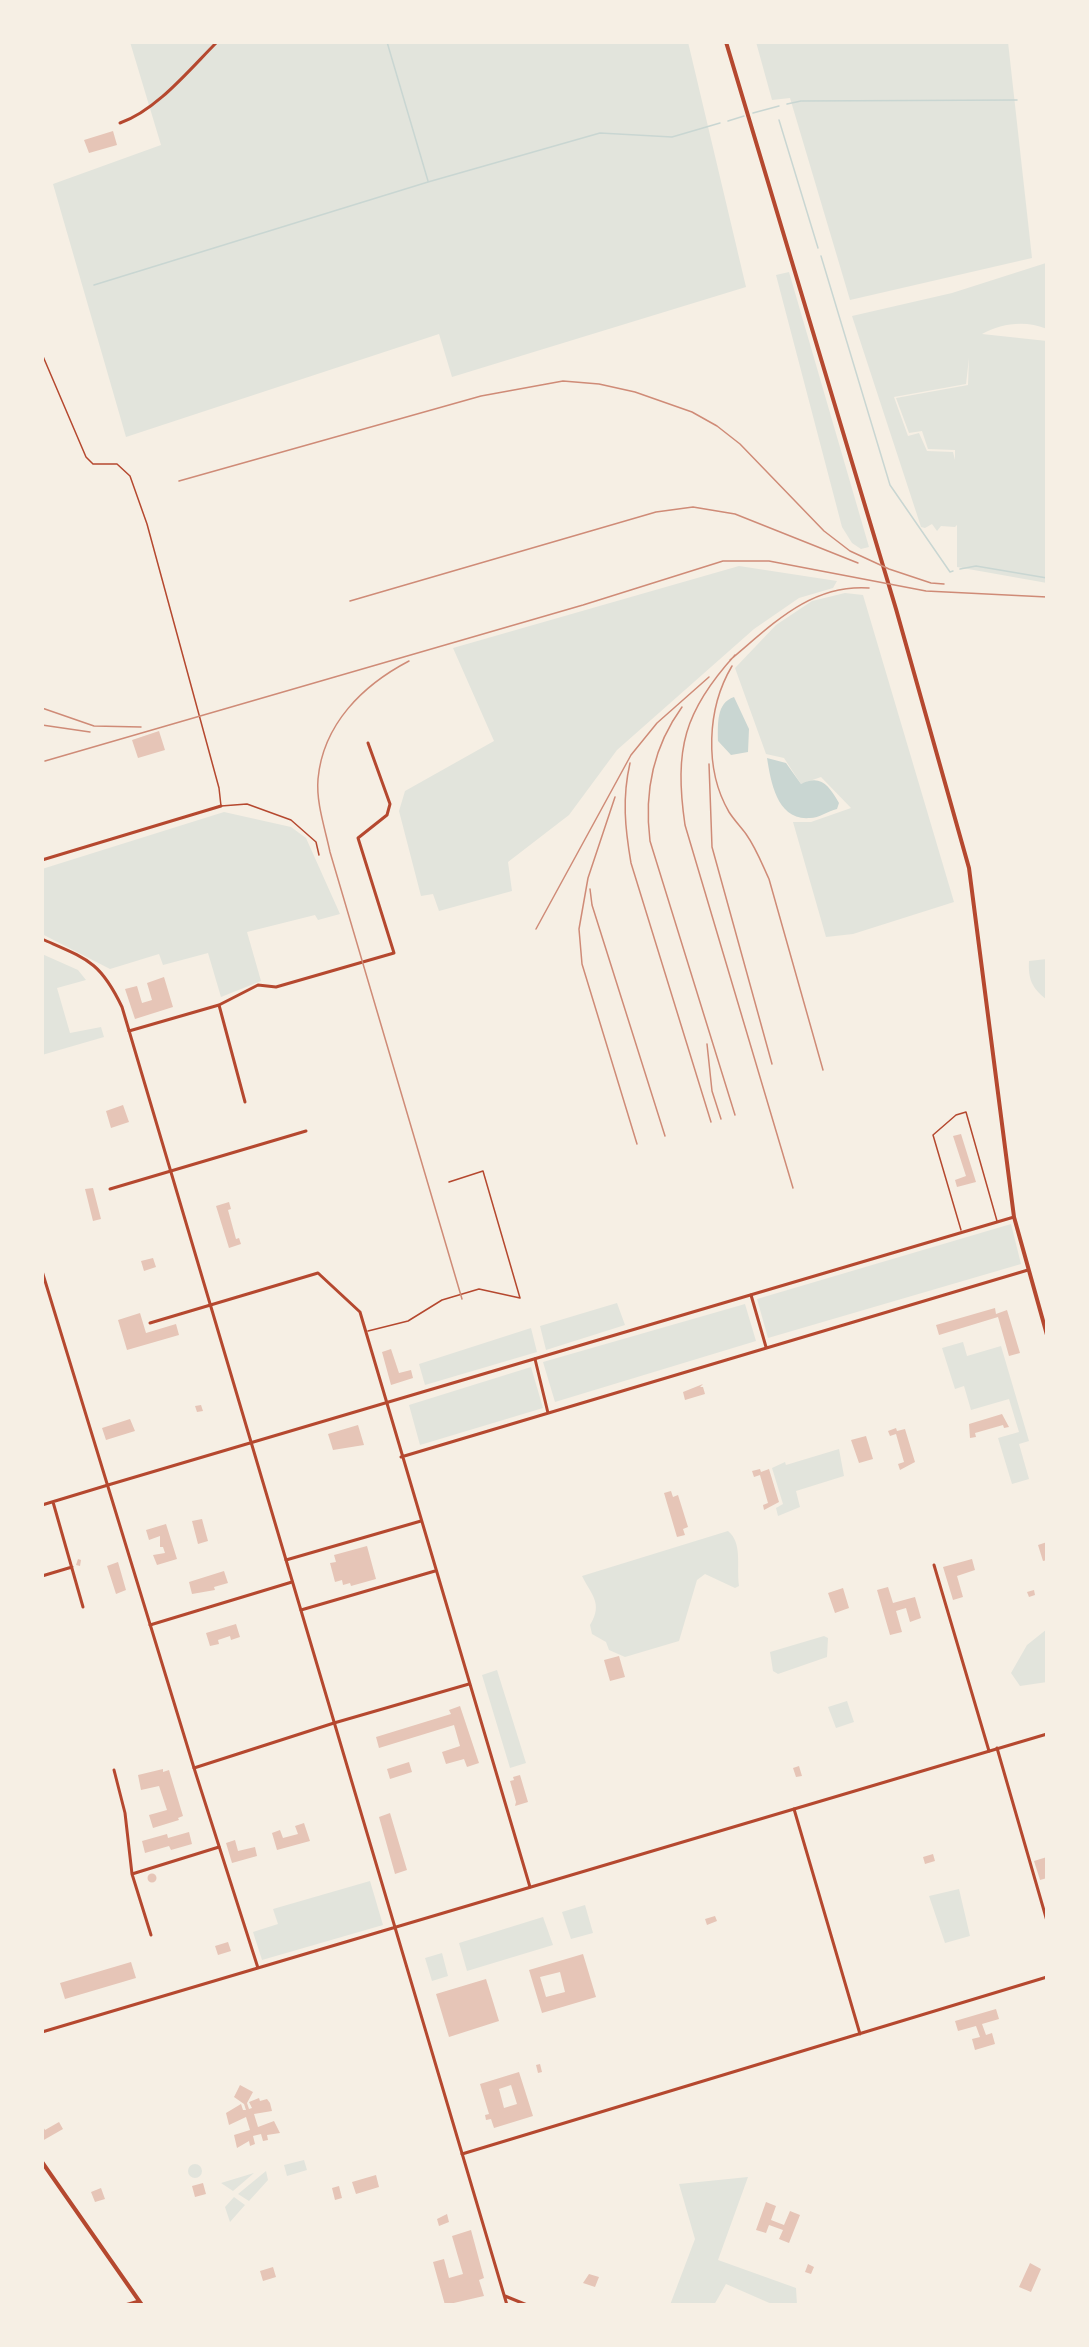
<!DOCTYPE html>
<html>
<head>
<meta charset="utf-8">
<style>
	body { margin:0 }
	#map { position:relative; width:1089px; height:2347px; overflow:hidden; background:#f6efe4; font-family:Barlow,sans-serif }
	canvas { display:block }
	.frame { position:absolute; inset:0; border:44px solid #f6efe4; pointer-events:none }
</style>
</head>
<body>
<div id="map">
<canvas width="1089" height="2347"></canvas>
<div class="frame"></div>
</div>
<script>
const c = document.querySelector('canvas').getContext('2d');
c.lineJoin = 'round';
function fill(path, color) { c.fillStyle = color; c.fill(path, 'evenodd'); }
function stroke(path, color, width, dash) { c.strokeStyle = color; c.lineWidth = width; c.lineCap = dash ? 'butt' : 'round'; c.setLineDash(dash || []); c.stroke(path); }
fill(new Path2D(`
	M130,42H688L746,287L452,377L439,334L126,437L53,184L161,145Z
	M756,42H1008L1032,258L850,300L790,98L772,100Z
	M1045,255H1047V329C1026,320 1001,323 982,334L1047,341V583L957,567V525L955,527L941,526L937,531L932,524L925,528L921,527L852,316L952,293L1046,263ZM969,358L968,385L896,398L909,433L922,431L928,449L955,450V460L953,452L927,451L919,433L908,436L894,397L966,384Z
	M789,272L869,547L861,549L852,543L842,527L776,275Z
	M739,566L837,581L833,588L799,598L754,629L617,750L569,815L508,862L512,891L439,911L433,894L421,896L399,811L405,791L494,741L453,648Z
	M845,593L863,595L954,902L853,934L826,937L793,822H811L851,808L821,777L801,784L784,758L766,754L735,668L776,625L812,601Z
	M224,812L291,827L306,838L340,914L318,920L315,915L247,932L261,981L221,997L208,953L163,965L159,954L110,969L42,934V869Z
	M42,954L78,970L86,980L57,988L70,1033L101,1027L104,1037L42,1055Z
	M1047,959V998L1046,999C1032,988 1028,979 1029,961Z
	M1011,1224L1021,1264L768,1338L757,1299Z
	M617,1303L625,1325L546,1350L540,1326Z
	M745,1304L756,1341L555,1402L543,1362Z
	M531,1328L537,1352L425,1385L419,1364Z
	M963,1342L967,1356L1001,1346L1029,1441L1019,1444L1029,1479L1012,1484L998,1438L1019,1432L1009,1399L971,1410L964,1386L955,1389L942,1348Z
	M531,1367L543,1408L420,1445L409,1405Z
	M839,1449L844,1476L796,1491L800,1507L778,1516L776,1508L783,1504L772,1468L785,1462L786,1465Z
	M728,1531C743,1543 736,1567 739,1586L735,1588L705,1574L697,1580L679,1641L625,1657L609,1650L606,1642L592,1634L590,1625C604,1603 590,1593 582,1576Z
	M1047,1629V1682L1020,1686L1011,1673L1027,1645Z
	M824,1636L828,1638L827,1657L778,1674L773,1671L770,1652Z
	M497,1670L526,1763L510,1768L482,1675Z
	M847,1701L854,1722L836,1728L828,1707Z
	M370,1881L383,1925L262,1960L253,1932L278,1924L273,1909Z
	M959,1889L970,1936L945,1943L929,1896Z
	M585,1905L593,1933L571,1939L562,1912Z
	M543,1917L553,1945L467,1971L459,1943Z
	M442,1953L448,1976L432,1981L425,1958Z
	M304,2160L307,2170L287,2176L284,2165Z
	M188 2171a7 7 0 1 1 14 0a7 7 0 1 1-14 0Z
	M266,2171L268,2180L249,2201L238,2194Z
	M254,2173L233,2191L221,2183Z
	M748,2177L718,2260L796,2288L797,2305H774L726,2284L714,2305H670L695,2239L679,2184Z
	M234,2197L245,2205L230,2222L225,2207Z`), '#e2e4dc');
fill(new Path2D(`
	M734,697L749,729L748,752L731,755L718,741C718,724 716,703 734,697Z
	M767,758L786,763L801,784C821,774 829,786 839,803L837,809C828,811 819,818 810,818C777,821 771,782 767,758Z`), '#c9d6d2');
stroke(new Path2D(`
	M387,42L428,181
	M787,104L801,101L1017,100
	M753,113L779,106
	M779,120L818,248
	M728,121L744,116
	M821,256L890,485L950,572L953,571
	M94,285L428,182L600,133L672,137L720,123
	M960,569L976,566L1047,578`), '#c9d6d2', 1.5);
fill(new Path2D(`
	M113,131L117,145L89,153L84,140Z
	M159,731L165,750L138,758L132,740Z
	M164,977L173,1007L135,1019L125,989L137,986L142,1003L152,1000L147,983Z
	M123,1105L129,1122L111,1128L106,1111Z
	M961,1134L976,1182L957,1187L955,1180L966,1176L953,1136Z
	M93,1188L101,1219L93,1221L85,1189Z
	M229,1202L231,1209L228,1210L236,1239L239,1238L241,1244L229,1248L216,1206Z
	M153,1258L156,1267L144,1271L141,1261Z
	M995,1308L996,1314L1007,1310L1020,1353L1009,1356L998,1317L939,1335L936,1325Z
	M140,1313L146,1333L176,1324L179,1335L127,1350L118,1320Z
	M391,1349L399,1373L411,1370L413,1378L391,1385L382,1352Z
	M703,1384L700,1387H703L705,1394L685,1400L683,1392Z
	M201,1405L203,1411L197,1412L195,1406Z
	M1002,1414L1009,1427L1004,1428L1003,1425L975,1433L976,1437L970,1438L969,1424Z
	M130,1419L135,1431L106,1440L102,1428Z
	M358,1425L364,1445L333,1450L328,1434Z
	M896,1428L897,1431L905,1429L915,1462L900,1470L898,1464L904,1462L896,1434L890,1436L888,1431Z
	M866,1436L873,1459L859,1463L851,1440Z
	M760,1469L761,1472L769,1469L779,1502L764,1510L763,1505L768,1503L760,1475L754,1477L752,1471Z
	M671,1491L673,1497L678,1495L688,1527L683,1529L685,1535L677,1537L664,1493Z
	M202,1519L208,1541L198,1544L192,1521Z
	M166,1524L177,1559L157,1565L153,1555L165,1553L163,1547H160V1536L149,1540L146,1530Z
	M1047,1542V1560L1043,1561L1038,1545Z
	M367,1546L376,1579L351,1586L350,1583L343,1585L342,1580L335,1582L330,1563L336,1562L334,1555Z
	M78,1559L81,1560L80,1566L76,1565Z
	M972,1559L975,1570L957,1576L963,1597L953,1600L943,1567Z
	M118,1562L126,1590L116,1594L107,1566Z
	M224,1571L228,1583L214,1587L215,1590L192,1594L189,1582Z
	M888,1587L893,1603L915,1597L921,1618L910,1622L906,1608L896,1611L902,1632L890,1635L877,1590Z
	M843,1588L849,1608L835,1613L828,1593Z
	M1034,1590L1035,1595L1029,1597L1027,1592Z
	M236,1624L240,1637L231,1640L230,1636L218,1640L219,1644L210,1646L206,1633Z
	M619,1656L625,1677L610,1681L604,1660Z
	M460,1706L479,1763L467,1767L464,1759L446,1764L442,1752L460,1746L454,1725L379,1748L376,1737L451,1714L449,1710Z
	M409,1762L412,1772L390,1779L387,1769Z
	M799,1766L802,1776L796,1777L793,1768Z
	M163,1769V1772L169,1770L183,1816L178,1818L179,1820L153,1828L149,1815L167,1810L159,1786L141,1790L138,1775Z
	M520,1775L528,1802L515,1806L516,1802L510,1781L514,1780L513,1777Z
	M390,1813L407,1870L395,1874L379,1817Z
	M304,1823L310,1841L277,1850L272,1833L280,1830L283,1838L298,1834L295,1826Z
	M189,1832L192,1844L171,1850L169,1846L145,1853L142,1841L167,1834L168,1838Z
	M235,1840L238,1851L255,1847L257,1856L232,1863L226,1843Z
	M933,1854L935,1861L925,1864L923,1857Z
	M1047,1857V1878L1040,1880L1034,1861Z
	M147.5 1878a4.5 4.5 0 1 1 9 0a4.5 4.5 0 1 1-9 0Z
	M715,1916L717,1921L707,1925L705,1919Z
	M228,1942L231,1951L218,1955L215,1946Z
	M583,1954L596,1997L542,2013L529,1970ZM560,1972L565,1992L546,1997L540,1977Z
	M131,1962L136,1978L65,1999L60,1983Z
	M486,1979L499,2021L449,2037L436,1994Z
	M996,2009L999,2019L982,2024L986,2035L992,2033L995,2044L975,2050L972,2039L980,2037L976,2026L958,2031L955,2021Z
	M540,2064L542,2072L538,2073L536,2065Z
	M519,2072L533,2116L494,2128L491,2119L486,2120L485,2115L489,2114L480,2084ZM511,2085L517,2104L504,2108L499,2089Z
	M240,2085L253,2092L247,2103L249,2109L252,2108L249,2102L259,2098L260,2101L267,2099L270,2103L272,2111L254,2114L258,2127L274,2121L280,2133L267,2135L268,2140L263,2141L261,2134L253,2136L255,2144L250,2146L249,2141L237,2148L234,2135L250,2130L246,2117L229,2125L226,2113L241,2104L243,2110H246L244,2104L234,2097Z
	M59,2122L63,2129L42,2141V2125L45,2130Z
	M376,2175L379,2187L356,2194L352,2182Z
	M203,2183L206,2194L195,2197L192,2186Z
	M339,2186L342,2198L335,2200L332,2188Z
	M101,2188L105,2199L95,2202L91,2192Z
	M766,2202L776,2206L771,2220L784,2225L790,2211L800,2215L789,2243L779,2239L783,2230L769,2225L766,2233L756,2230Z
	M447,2214L449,2222L439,2226L437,2219Z
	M471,2230L484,2278L479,2280L484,2296L445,2305L433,2262L444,2259L449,2278L463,2274L452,2236Z
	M1030,2263L1041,2269L1031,2292L1019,2287Z
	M808,2264L814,2267L811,2274L805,2272Z
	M273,2267L276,2277L263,2281L260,2271Z
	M589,2274L599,2277L595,2287L583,2283Z`), '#e6c5b7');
stroke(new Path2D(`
	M42,354L86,457L93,464H117L130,476L147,524L219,788L221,806L247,804L291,820L316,842L319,855
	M961,1230L933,1135L956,1115L966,1112L997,1221
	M368,1331L408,1321L442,1300L479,1289L520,1298L483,1171L449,1182`), '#b5482f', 1.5);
stroke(new Path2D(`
	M120,123C156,111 190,69 217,42
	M42,860L221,806
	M219,1005L245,1102
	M129,1031L219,1005L258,985L276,987L394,953L358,838L387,815L390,804L368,743
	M110,1189L306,1131
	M751,1295L766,1347
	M150,1323L318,1273L360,1312L530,1887
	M535,1359L548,1413
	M401,1457L1028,1270
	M53,1502L83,1607
	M42,1505L108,1485
	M286,1560L421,1521
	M934,1565L989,1751
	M42,1576L72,1567
	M301,1610L435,1571
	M150,1625L292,1582
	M997,1748L1047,1921
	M194,1768L334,1723L469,1684
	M114,1770L125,1813L132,1874L151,1935
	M794,1809L860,2034
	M132,1874L219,1847
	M462,2154L1047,1977
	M125,2305L139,2301`), '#b5482f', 3);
stroke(new Path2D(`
	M42,939C87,959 100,961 122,1007L507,2305
	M42,1271L194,1768L258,1968
	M108,1485L1014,1217
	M42,2032L1047,1734
	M505,2296L527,2305`), '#b5482f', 3);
stroke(new Path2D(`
	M726,42L896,609L969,868L1014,1217L1047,1335
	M42,2162L142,2305`), '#b5482f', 4);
stroke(new Path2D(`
	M179,481L481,396L563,381L599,384L635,392L692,412L717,426L740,444L824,531L850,551L889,569L931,583L944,584
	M350,601L656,512L693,507L735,514L858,563
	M735,655C684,711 674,749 685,825L793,1188
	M730,660C772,625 810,584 869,588
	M409,661C363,685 323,724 318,779C316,803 325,828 330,852L462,1299
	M732,666C707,708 704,769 729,812C734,820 741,827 746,834C756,848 762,864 769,879L823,1070
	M682,707C653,747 644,793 650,841L735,1115
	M42,708L94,726L141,727
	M42,725L90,732
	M45,761L583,605L723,561H769L926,591L1047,597
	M630,763C622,798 625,828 631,863L711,1122
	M709,764L712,847L772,1064
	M615,797L588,878L579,929L582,964L637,1144
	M590,889L592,905L665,1136
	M536,929L631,755L657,723L709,677
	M707,1044L712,1091L721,1119`), '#cf8b77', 1.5);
</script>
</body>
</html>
